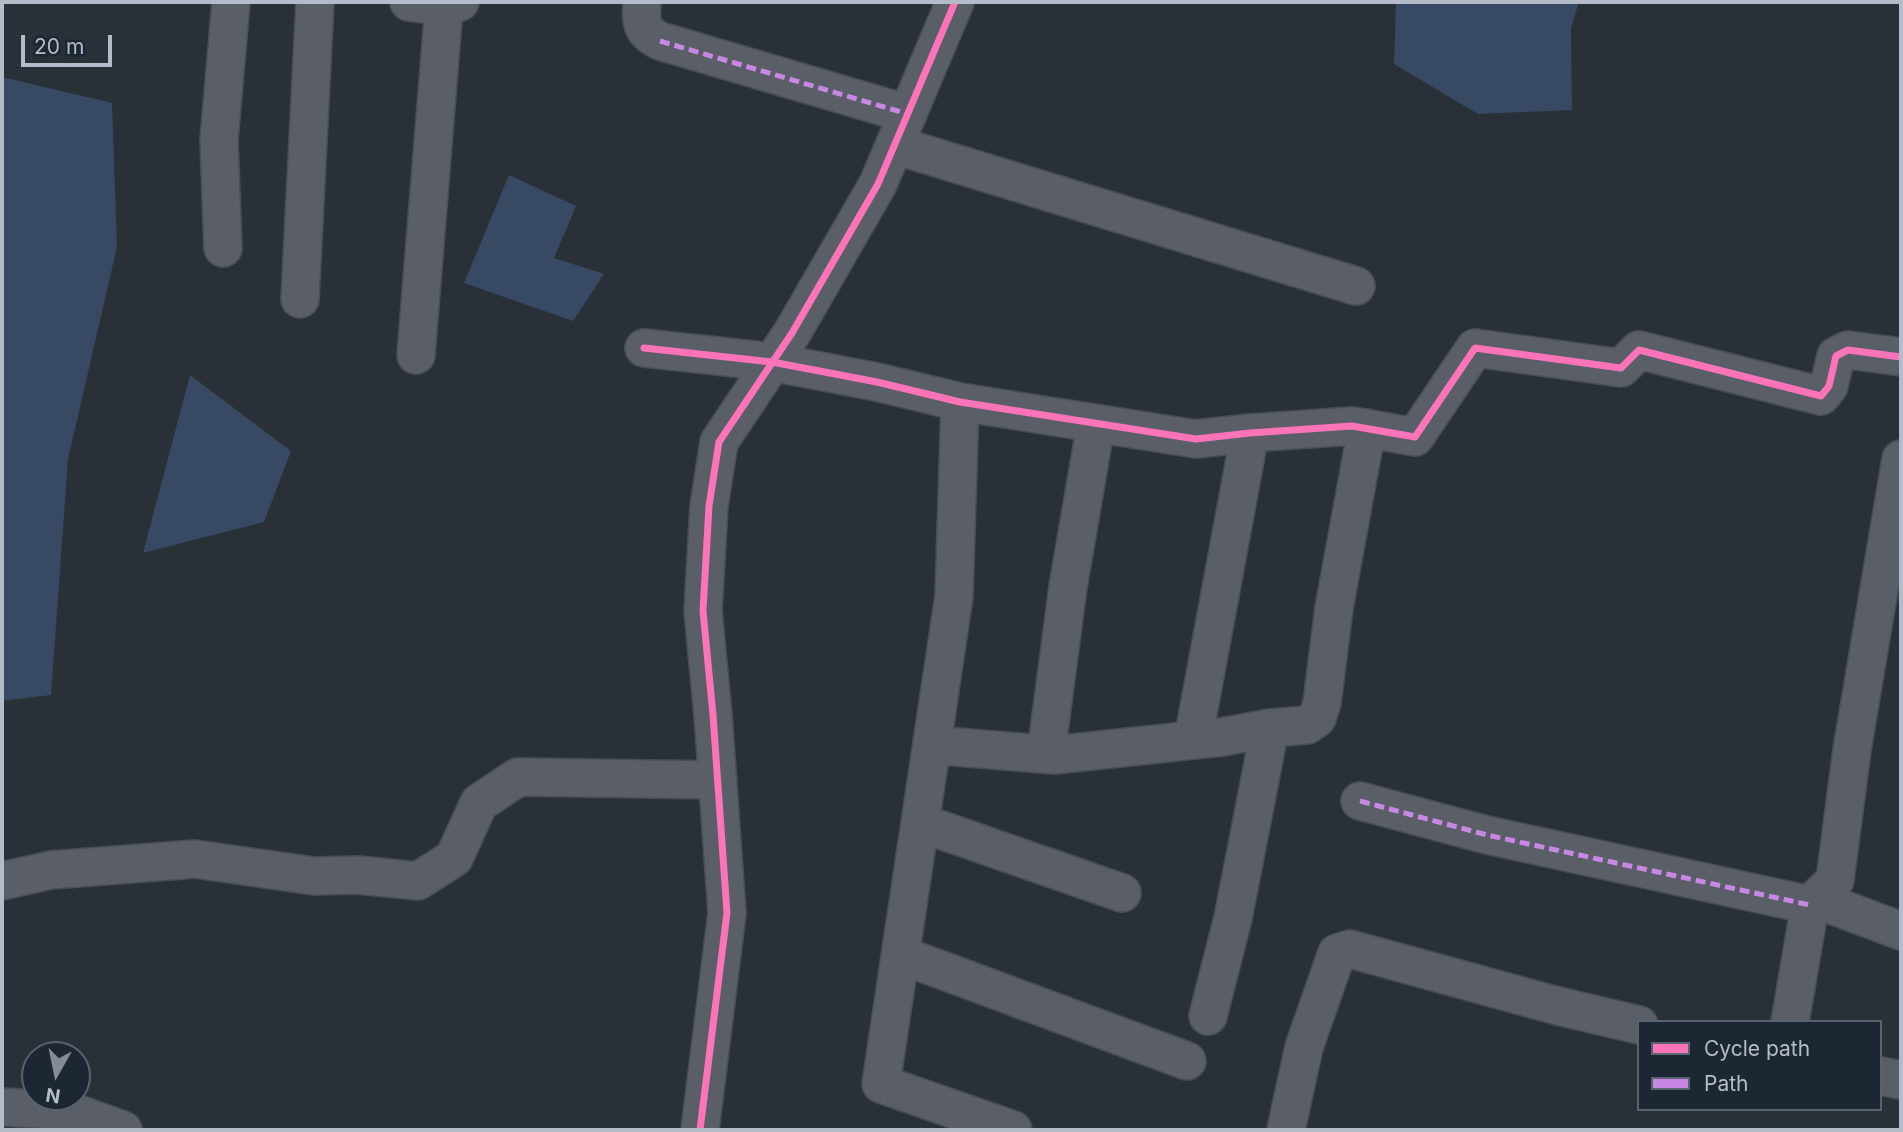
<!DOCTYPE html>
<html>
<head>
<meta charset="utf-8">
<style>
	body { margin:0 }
	#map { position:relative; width:1903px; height:1132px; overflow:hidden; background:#2a3038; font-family:Inter,sans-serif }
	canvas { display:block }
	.frame { position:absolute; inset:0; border:4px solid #b4bcc9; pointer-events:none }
	.legend { position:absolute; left:1637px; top:1020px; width:245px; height:91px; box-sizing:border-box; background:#1d2633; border:2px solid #59626f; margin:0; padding:9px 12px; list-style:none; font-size:21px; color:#b4bcc9 }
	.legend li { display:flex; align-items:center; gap:14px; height:35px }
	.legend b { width:35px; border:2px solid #59626f }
	.north { position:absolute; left:21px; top:1041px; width:70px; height:70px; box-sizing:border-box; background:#1d2633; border:2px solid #59626f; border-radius:50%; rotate:189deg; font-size:19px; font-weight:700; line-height:28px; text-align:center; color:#b4bcc9 }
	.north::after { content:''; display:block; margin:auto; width:24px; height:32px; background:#848b96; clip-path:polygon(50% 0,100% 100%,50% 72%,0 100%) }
	.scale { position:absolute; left:21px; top:35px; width:91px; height:32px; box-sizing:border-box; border:4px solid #b4bcc9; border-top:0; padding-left:9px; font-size:21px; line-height:24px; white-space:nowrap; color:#b4bcc9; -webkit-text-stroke:5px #1d2633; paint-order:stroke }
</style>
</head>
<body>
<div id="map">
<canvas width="1903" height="1132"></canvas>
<div class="frame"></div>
<ul class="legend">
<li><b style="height:9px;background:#fb73b8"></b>Cycle path</li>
<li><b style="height:9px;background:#c787e3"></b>Path</li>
</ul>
<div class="north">N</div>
<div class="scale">20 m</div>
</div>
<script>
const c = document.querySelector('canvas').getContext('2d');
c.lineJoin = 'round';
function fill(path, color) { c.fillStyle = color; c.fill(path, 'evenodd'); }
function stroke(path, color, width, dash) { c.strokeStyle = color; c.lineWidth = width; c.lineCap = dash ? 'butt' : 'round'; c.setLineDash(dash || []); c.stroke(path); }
fill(new Path2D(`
	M1396,2H1579L1571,28L1572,110L1478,114L1394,64Z
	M2,77L112,103L117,247L68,459L51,695L2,701Z
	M509,175L576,206L554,258L604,274L573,321L464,283Z
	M190,375L291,451L264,522L143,553Z`), '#384963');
const minor = new Path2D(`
	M409,2L444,7
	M642,2C641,22 640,31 660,41L908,114
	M895,145L1356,286
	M223,248L219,140L231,2
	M300,299L315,2
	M644,348L772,362L877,382L960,402L1196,439L1250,433L1352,426L1415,437L1475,348L1621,368L1639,350L1821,396L1829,386L1836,356L1848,350L1901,357
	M416,355L444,7L460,2
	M960,402L954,596L881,1084L1013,1130
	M1193,740L1250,433
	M932,745L1054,755L1222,737L1270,728L1307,725L1317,718L1322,703L1334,608L1367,428
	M1046,754L1068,587L1096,424
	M1360,801L1487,835L1810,905
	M921,823L1122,893
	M2,881L51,870L195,859L314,876L358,875L418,881L454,858L479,803L518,777L718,780
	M1816,899L1901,931
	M901,955L1187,1061
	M1208,1016L1233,918L1270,728
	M1790,1022L1810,905L1835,880L1852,750L1901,459
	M1880,1076L1901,1080
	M2,1107L70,1111L123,1130
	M700,1130L727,913L713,715L703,611L709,506L719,442L792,333L878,184L955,2
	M1286,1130L1304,1047L1337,953L1350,949L1558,1006L1639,1025`);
stroke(minor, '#484c53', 40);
stroke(minor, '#5a5e66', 37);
stroke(new Path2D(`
	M660,41L908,114
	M1360,801L1487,835L1810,905`), '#c787e3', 5, [10, 5]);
stroke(new Path2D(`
	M644,348L772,362L877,382L960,402L1196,439L1250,433L1352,426L1415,437L1475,348L1621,368L1639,350L1821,396L1829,386L1836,356L1848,350L1901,357
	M700,1130L727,913L713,715L703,611L709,506L719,442L792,333L878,184L955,2`), '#fb73b8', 7);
</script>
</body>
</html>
